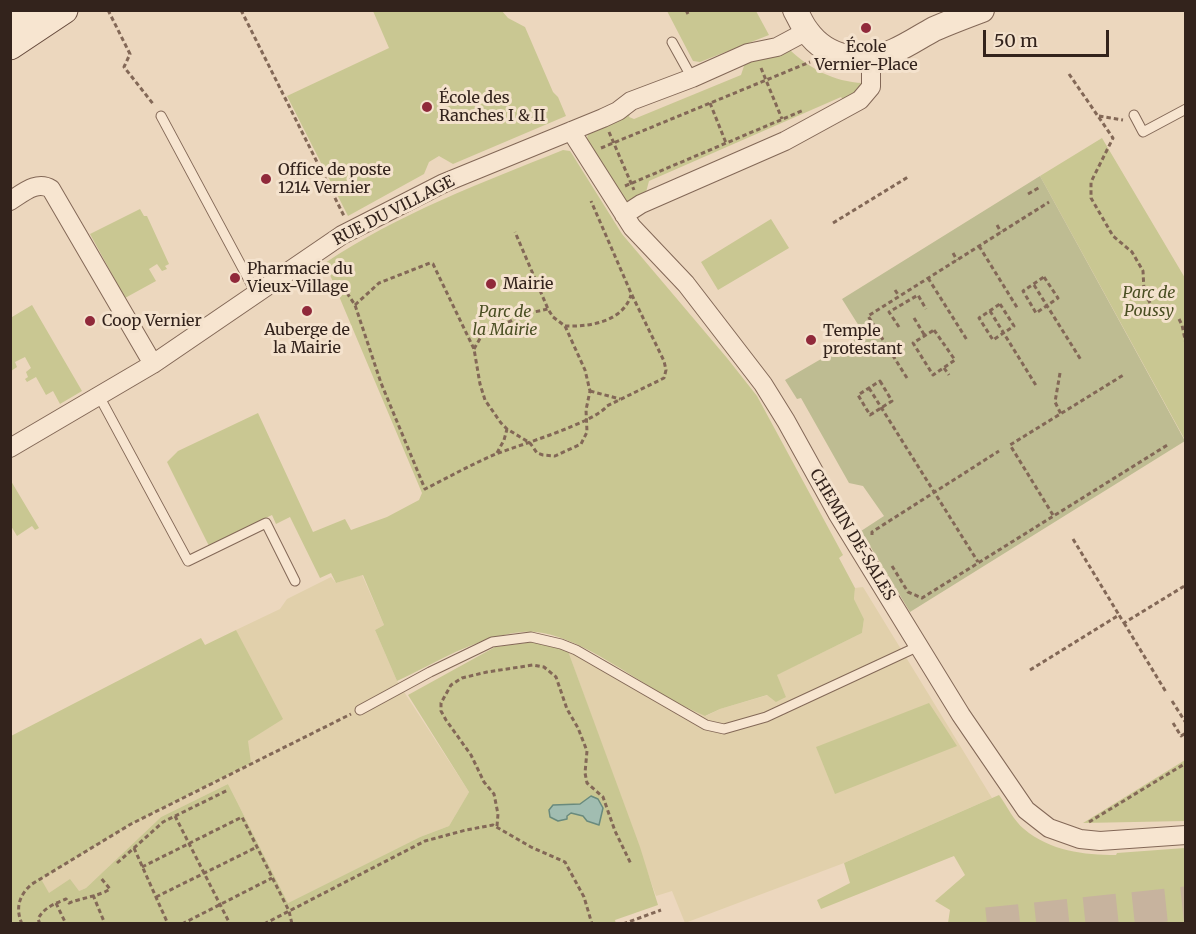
<!DOCTYPE html>
<html>
<head>
<meta charset="utf-8">
<style>
	body { margin:0 }
	#map { position:relative; width:1196px; height:934px; overflow:hidden; background:#ecd7be; font-family:Merriweather,serif }
	canvas { display:block }
	.frame { position:absolute; inset:0; border:12px solid #33231c; pointer-events:none }
	.scale { position:absolute; left:983px; top:30px; width:126px; height:27px; box-sizing:border-box; border:3px solid #33231c; border-top:0; padding-left:8px; font-size:18px; line-height:21px; white-space:nowrap; color:#33231c; -webkit-text-stroke:4px #f4e2cd; paint-order:stroke }
</style>
</head>
<body>
<div id="map">
<canvas width="1196" height="934"></canvas>
<div class="frame"></div>
<div class="scale">50 m</div>
</div>
<script>
const c = document.querySelector('canvas').getContext('2d');
c.lineJoin = 'round';
function fill(path, color) { c.fillStyle = color; c.fill(path, 'evenodd'); }
function stroke(path, color, width, dash) { c.strokeStyle = color; c.lineWidth = width; c.lineCap = dash ? 'butt' : 'round'; c.setLineDash(dash || []); c.stroke(path); }
function write(font, color, halo, rows, align = 'center') {
  c.font = font + ' Merriweather,serif'; c.lineWidth = 6; c.setLineDash([]); c.textBaseline = 'middle'; c.strokeStyle = halo; c.fillStyle = color; for (const [text, x, y, turn = 0] of rows) {
    c.save(); c.translate(x, y); c.rotate((+turn || 0) * Math.PI / 180); c.textAlign = isNaN(turn) ? turn : align; if (halo) c.strokeText(text, 0, 0); c.fillText(text, 0, 0); c.restore();
  }
}
fill(new Path2D(`
	M362,575L384,625L375,630L397,681L469,792L449,826L420,837L288,903L228,784L161,817L86,888L79,891L49,894L40,879L131,824L259,733L236,630L280,609L287,599L331,577L336,583Z
	M863,587L992,798L844,863L685,923L672,891L656,896L568,651V641L612,664L671,700L706,716L720,709L768,695L786,697L776,675L862,633L864,619L854,599L855,588Z`), '#e1d0ab');
fill(new Path2D(`
	M373,11H502L508,18L525,27L553,92L558,97L566,116L453,164L439,156L429,162L424,174L348,216L287,96L389,48Z
	M667,11H756L769,35L700,62L693,61Z
	M788,48C808,68 834,82 863,83L861,88L844,101L841,97L649,181L645,196L625,202L611,180L612,178L587,139L588,132L631,109L629,117L634,119L741,75L746,60Z
	M1102,138L1185,278V440L1040,176Z
	M563,150L570,151L572,154L622,234L727,358L757,396L843,555L839,558L855,588L854,599L864,619L862,633L777,675L786,697L776,702L767,695L720,709L705,716C693,710 680,705 669,698C631,677 585,641 543,633C528,630 508,633 493,638C460,647 429,666 397,681L375,630L384,625L363,575L336,583L331,573L320,578L290,517L276,524L272,515L209,546L167,462L178,451L258,413L313,532L345,519L351,530L387,517L419,500L422,493L325,263C398,214 481,183 563,150Z
	M140,209L144,216H147L169,264L165,266L167,269L162,271L157,264L149,269L156,281L125,298L90,234Z
	M771,219L789,248L718,290L701,262Z
	M32,305L82,391L60,404L53,391L46,395L36,377L27,382L25,379L28,377L26,372L31,368L25,357L15,362L17,367L11,371V315L12,317Z
	M11,481L39,528L35,530L32,526L17,536L11,526Z
	M236,630L283,719L248,741L251,763L131,824L41,879L49,893L70,879L79,891L86,888L161,817L228,784L288,903L420,837L449,826L469,792L408,695L495,647L533,642L559,647L568,651L640,847L658,905L615,920L616,924H11V736L201,638L205,645Z
	M929,703L957,746L835,794L816,747Z
	M1185,760V821L1083,823Z
	M999,795C1007,806 1014,821 1024,829C1050,851 1084,855 1116,855L1117,853L1185,848V923H948L950,910L935,901L965,875L954,856L821,909L817,900L850,883L844,863Z`), '#c9c792');
fill(new Path2D(`
	M1040,176L1185,441L910,612L861,531L884,516L863,486L849,483L801,398L797,399L785,380L864,334L842,299Z`), '#bebc92');
const water = new Path2D(`
	M591,796L598,799L603,808L599,825L587,821L583,816L571,813L567,816V819L558,821L550,817L549,810L553,805L580,804Z`);
fill(water, '#a1bdb1');
stroke(water, '#698a7d', 1.5);
stroke(new Path2D(`
	M987,924L1186,903`), '#c7b39e', 33, [33, 16]);
const service = new Path2D(`
	M672,42L692,78
	M1134,115L1143,132L1186,109
	M161,116L257,295
	M99,396L188,561L266,523L295,581
	M360,710L430,672L492,642L531,637L561,644L576,650L706,725L724,729L766,717L919,646`);
const minor = new Path2D(`
	M571,131L632,227L686,284L763,384L786,421L837,513L961,715L1026,810L1049,828L1080,839L1100,841L1186,835
	M10,201C23,193 37,180 51,189L153,364
	M624,215L641,204L785,141L860,100L871,87V59
	M10,448L153,364L342,235L444,183L603,118L618,111L631,101L692,78L748,53L777,47L807,31`);
const tertiary = new Path2D(`
	M795,10C799,17 802,25 807,31C827,59 863,65 894,51C908,45 921,36 934,29C950,22 966,16 982,10`);
const secondary = new Path2D(`
	M10,23L30,10
	M10,46L64,10`);
stroke(service, '#836857', 11);
stroke(minor, '#836857', 20);
stroke(tertiary, '#836857', 26);
stroke(secondary, '#65493b', 29);
stroke(new Path2D(`
	M108,10L130,54L124,67L154,105
	M241,10L344,216
	M686,10L689,16
	M761,68L782,119
	M1069,74L1113,138L1091,182V198L1113,236L1132,252L1143,271L1144,291L1152,307
	M710,103L726,143
	M1099,116L1123,120
	M609,132L634,190
	M601,148L810,62
	M625,186L804,110
	M1028,194L1040,187
	M833,223L908,177
	M997,225L1001,232
	M979,246L1018,309
	M953,253L957,260
	M1044,277L1058,298L1036,313L1023,291Z
	M928,278L967,340
	M1034,285L1081,360
	M325,290H340L347,293L355,305L381,383L425,489C449,477 472,464 496,454C519,445 594,423 607,406L664,378L666,370L664,361L631,293L591,201
	M895,290L899,296
	M1000,304L1014,326L993,340L979,318Z
	M355,305L379,283L430,263L433,264L474,349L480,384L485,400L501,423L507,429L530,443L537,453L543,455L555,456L581,444L587,432L586,410L590,391L585,370L565,326L553,317L548,309L515,232
	M990,311L1037,387
	M914,318L925,336
	M1179,319L1182,325L1186,344
	M565,326C589,327 623,322 631,295
	M899,327L889,312L918,295L926,309
	M934,330L955,360L933,375L913,343Z
	M474,349L482,335L525,314L548,309
	M944,368L949,375
	M1060,373L1055,402L1061,414
	M907,378L868,316L1049,202
	M880,381L892,401L870,415L858,395Z
	M869,388L978,562
	M590,391L620,399
	M497,453L504,440L507,429
	M1053,515L1010,445L1125,374
	M872,535V532L999,451
	M1073,539L1119,615
	M892,566L908,592L922,598L1169,444
	M1124,623L1166,692
	M1030,670L1119,615L1124,623L1186,585
	M1172,701L1186,723
	M1173,723L1181,736L1186,733
	M175,816L230,924
	M1089,822L1186,763
	M497,826L498,814L494,794L484,782L471,755L446,720L441,711V703L451,685L462,678L487,672L533,665L544,667L556,677L567,709L578,728L587,751L585,773L587,783L603,797L615,831L631,864
	M134,848L168,924
	M117,863L163,822L228,790
	M142,867L242,817L289,911L292,924
	M93,895L105,924
	M156,897L257,847
	M56,903L66,924
	M22,924C15,908 19,895 32,884L131,824L351,714
	M40,924L38,919C43,908 56,903 66,899L69,903C81,898 100,896 110,889L100,877
	M182,924L272,878
	M264,924L425,841L466,830L493,825L531,847L565,862L584,897L592,924
	M623,924L661,910`), '#836857', 3, [4.5, 3]);
stroke(service, '#f7e5d0', 9);
stroke(minor, '#f7e5d0', 18);
stroke(tertiary, '#f7e5d0', 24);
stroke(secondary, '#f7e5d0', 27);
for (const [x, y, r, color] of [
	[866,28,6,"#90293a"],
	[427,107,6,"#90293a"],
	[266,179,6,"#90293a"],
	[235,278,6,"#90293a"],
	[491,284,6,"#90293a"],
	[307,311,6,"#90293a"],
	[90,321,6,"#90293a"],
	[811,340,6,"#90293a"]
]) { const dot = new Path2D(); dot.arc(x, y, r, 0, 2 * Math.PI); c.fillStyle = color; c.fill(dot); stroke(dot, '#f4e2cd', 2); }
write('16px', '#33231c', '#f4e2cd', [
	["École",866,47,"center"],
	["Vernier-Place",866,65,"center"],
	["École des",439,98],
	["Ranches I & II",439,116],
	["Office de poste",278,170],
	["1214 Vernier",278,188],
	["Pharmacie du",247,269],
	["Vieux-Village",247,287],
	["Mairie",503,284],
	["Coop Vernier",102,321],
	["Auberge de",307,330,"center"],
	["la Mairie",307,348,"center"],
	["Temple",823,331],
	["protestant",823,349]
], 'left');
write('16px', '#33231c', '#f4e2cd', [
	["RUE DU VILLAGE",394,211,-27],
	["CHEMIN DE-SALES",852,535,59]
]);
write('italic 16px', '#4a4f23', '#f4e2cd', [
	["Parc de",1149,293],
	["Poussy",1149,311],
	["Parc de",505,312],
	["la Mairie",505,330]
]);
</script>
</body>
</html>
